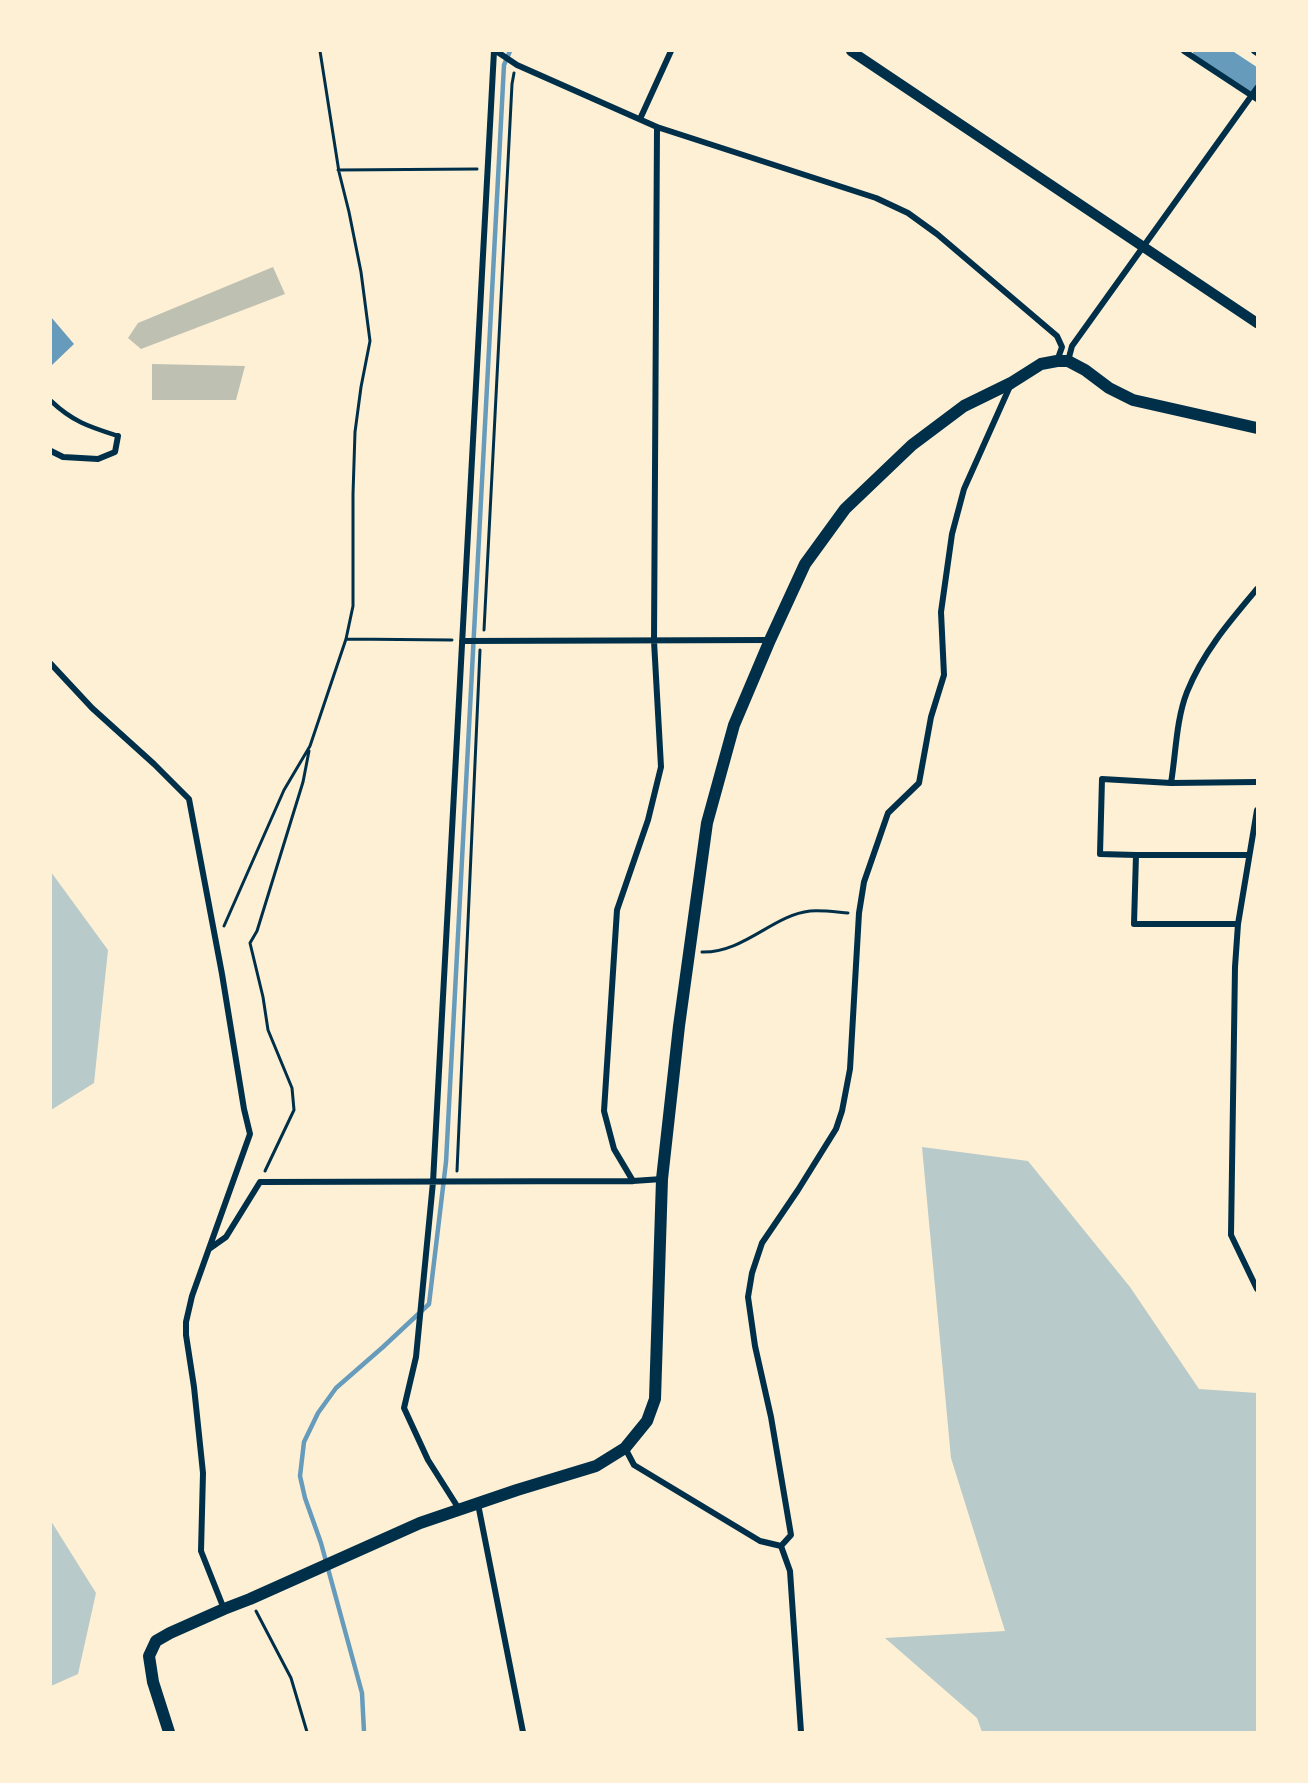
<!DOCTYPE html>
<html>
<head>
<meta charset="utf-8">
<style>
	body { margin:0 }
	#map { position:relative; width:1308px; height:1783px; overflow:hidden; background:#fdf0d5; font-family:"Open Sans",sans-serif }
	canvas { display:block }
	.frame { position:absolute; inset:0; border:52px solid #fdf0d5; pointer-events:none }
</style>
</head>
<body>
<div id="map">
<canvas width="1308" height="1783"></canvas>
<div class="frame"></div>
</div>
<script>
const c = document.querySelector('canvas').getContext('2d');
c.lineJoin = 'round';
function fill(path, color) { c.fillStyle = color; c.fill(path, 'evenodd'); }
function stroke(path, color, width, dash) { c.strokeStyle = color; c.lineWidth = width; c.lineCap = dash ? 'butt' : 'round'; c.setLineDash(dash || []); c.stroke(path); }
fill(new Path2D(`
	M51,872L108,950L94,1083L51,1110Z
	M922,1147L1028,1161L1130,1287L1199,1389L1257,1393V1732H982L977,1718L885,1638L1005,1631L951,1458Z
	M51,1521L96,1593L78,1674L51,1686Z`), '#b9caca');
fill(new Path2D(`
	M51,317L74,344L51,366Z`), '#669bbc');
stroke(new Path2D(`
	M364,1732L362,1693L321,1543L305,1498L300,1476L304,1442L318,1413L336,1388L383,1347L429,1304L446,1162L504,65L510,51`), '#669bbc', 4.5);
stroke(new Path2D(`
	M1207,51L1257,84`), '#669bbc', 28);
fill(new Path2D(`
	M273,267L285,294L141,349L128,338L138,323Z
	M152,364L245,366L236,400H152Z`), '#bec0b2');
stroke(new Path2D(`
	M338,170L477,169
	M484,630L512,84L514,73
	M346,639L452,640
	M224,926L284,790L310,746L346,639L353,606V494L355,432L361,387L370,341L361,272L349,212L339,172L320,51
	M702,952C744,953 773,915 810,911C822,910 836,912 848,913
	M265,1171L294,1110L292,1088L268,1030L263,997L250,943L257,931L303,782L309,751
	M457,1171L480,650
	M256,1611L291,1678L307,1732`), '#003049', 3);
stroke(new Path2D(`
	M51,401C73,422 90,427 118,436`), '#003049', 4.5);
stroke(new Path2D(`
	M496,51L517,65L657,127L876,198L908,213L937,234L1057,336L1062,347L1057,361
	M1184,51L1257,99
	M1254,51L1257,53
	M640,119L671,51
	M1068,361L1072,346L1257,88
	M51,451L63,457L98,459L115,452L118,436
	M462,641L769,640
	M51,664L92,708L154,764L189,799L222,974L244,1109L250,1134L192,1296L186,1322V1335L194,1387L203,1473L201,1551L224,1609
	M1171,783C1176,753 1176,720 1187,692C1203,652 1230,621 1257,589
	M1257,810L1238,924L1235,967L1231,1235L1257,1289
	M1136,855L1134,924H1238
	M1249,855H1136L1100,854L1102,779L1171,783L1257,782
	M633,1181L614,1149L604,1111L617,910L648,820L661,767L654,641L657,127
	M209,1249L226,1237L260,1182L633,1181L662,1179
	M625,1448L634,1465L760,1541L781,1546
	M478,1504L523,1732
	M459,1509L428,1460L404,1408L416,1357L433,1182L494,51
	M781,1546L791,1535L771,1417L755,1346L748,1297L752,1273L762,1243L798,1190L836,1129L842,1111L850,1069L859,913L864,882L888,813L919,783L931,717L944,675L941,612L952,534L964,489L1011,384
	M781,1546L790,1571L801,1732`), '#003049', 6);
stroke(new Path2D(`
	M851,51L1257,323`), '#003049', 10);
stroke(new Path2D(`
	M169,1732L153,1682L149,1656L156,1641L170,1633L224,1609L250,1599L420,1523L517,1490L596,1466L625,1448L647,1421L655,1399L662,1179L679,1026L707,823L734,725L770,640L805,564L845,509L912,445L964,406L1011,383L1041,364L1057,361H1068L1085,370L1109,388L1133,400L1257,428`), '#003049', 12);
</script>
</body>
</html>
